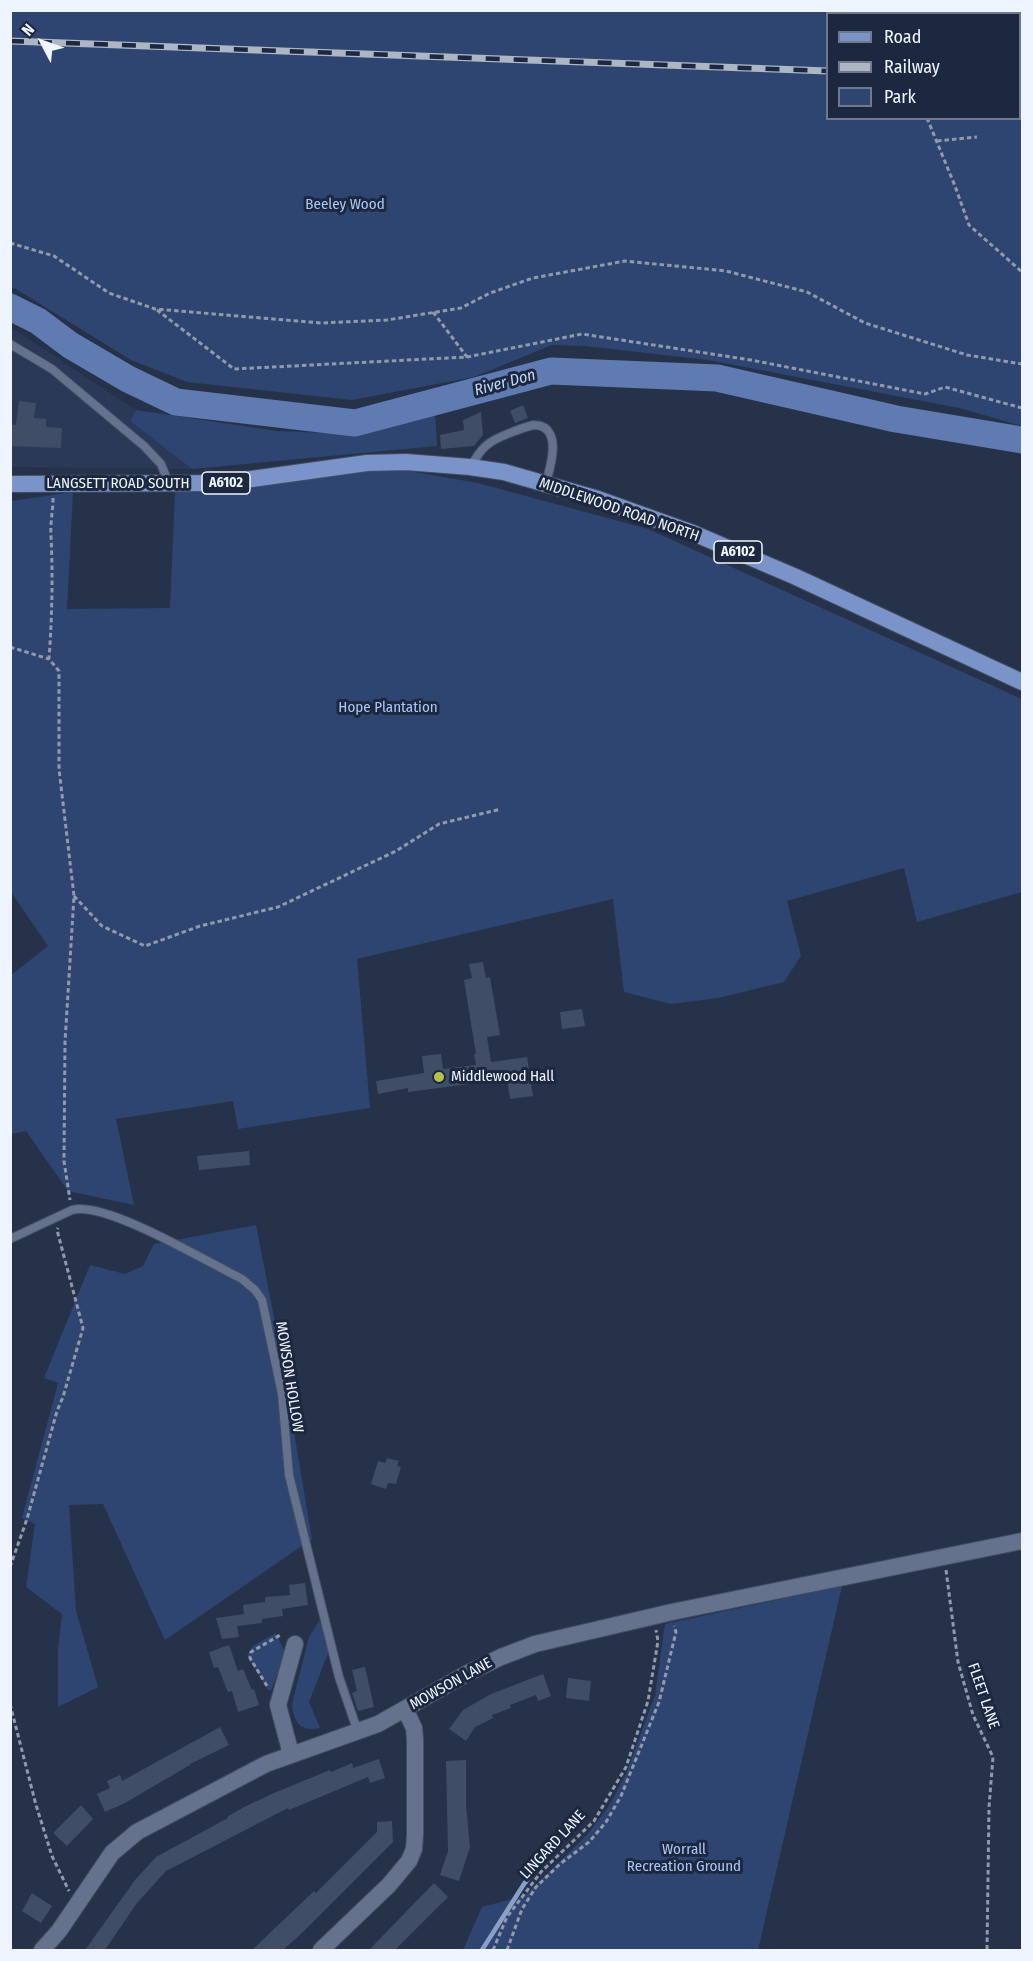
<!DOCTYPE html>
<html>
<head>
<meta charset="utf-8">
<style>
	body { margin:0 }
	#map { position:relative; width:1033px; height:1961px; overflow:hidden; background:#25324a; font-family:"Fira Sans Condensed",sans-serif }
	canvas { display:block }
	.frame { position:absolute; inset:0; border:12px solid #eff5fe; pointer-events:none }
	.legend { position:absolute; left:826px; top:12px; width:195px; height:108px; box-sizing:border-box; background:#1c283f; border:2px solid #707a8b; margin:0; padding:8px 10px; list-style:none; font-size:18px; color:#eff5fe }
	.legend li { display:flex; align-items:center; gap:12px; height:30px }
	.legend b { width:30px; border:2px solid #707a8b }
	.north { position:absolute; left:12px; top:12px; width:60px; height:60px; -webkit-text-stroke:4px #1c283f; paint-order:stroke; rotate:311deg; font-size:16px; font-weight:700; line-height:24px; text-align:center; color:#eff5fe }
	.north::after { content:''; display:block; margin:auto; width:21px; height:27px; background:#eff5fe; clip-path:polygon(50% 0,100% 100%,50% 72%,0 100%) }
</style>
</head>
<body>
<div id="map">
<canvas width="1033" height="1961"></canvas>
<div class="frame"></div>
<ul class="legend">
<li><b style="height:8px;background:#7a94c9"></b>Road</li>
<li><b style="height:8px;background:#adb6c4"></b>Railway</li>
<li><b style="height:16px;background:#2e4572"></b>Park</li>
</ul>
<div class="north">N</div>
</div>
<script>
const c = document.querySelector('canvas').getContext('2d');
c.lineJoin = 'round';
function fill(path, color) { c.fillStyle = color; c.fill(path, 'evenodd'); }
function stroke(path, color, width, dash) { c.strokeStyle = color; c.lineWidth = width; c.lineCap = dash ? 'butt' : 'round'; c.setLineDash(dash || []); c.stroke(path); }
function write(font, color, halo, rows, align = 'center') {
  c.font = font + ' "Fira Sans Condensed",sans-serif'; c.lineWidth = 6; c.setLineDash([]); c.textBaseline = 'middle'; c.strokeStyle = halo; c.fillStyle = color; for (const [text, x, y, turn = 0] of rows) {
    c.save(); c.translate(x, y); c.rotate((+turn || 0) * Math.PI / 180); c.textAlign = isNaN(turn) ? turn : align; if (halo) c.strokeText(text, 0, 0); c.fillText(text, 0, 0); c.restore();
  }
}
fill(new Path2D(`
	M10,327L136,410L130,421L192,469L11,467Z`), '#2a3958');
fill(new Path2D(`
	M10,11H1022V426L959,408L708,360L585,346L552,345L474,377L352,400L187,382L131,360L16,289L11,288ZM828,14H1020V118H828Z
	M136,410L277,431L353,434L435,413L437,446L192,469L130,421Z
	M391,468L478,483L648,529L1022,699V892L917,922L904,868L787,901L801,956L784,982L718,998L671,1004L624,992L613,899L357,959L370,1108L238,1129L233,1101L116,1119L134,1205L68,1191L26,1131L11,1134L10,976L48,946L11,892V501L73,492L67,609L170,608L175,492Z
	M256,1225L279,1343L312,1539L165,1640L103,1504L69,1505L76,1611L98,1687L58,1707V1649L62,1614L26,1587L35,1524L22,1518L58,1383L44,1378L90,1265L125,1274L143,1266L154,1244Z
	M842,1586L758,1950H463L482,1907L524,1896L587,1835L609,1806L626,1774L655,1695L665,1624Z
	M320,1620L331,1626L329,1651L309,1702L320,1728C300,1732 294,1723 292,1704L309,1637Z
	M276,1633L285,1653L271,1690H268L247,1656L253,1646Z`), '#2e4572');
stroke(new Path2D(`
	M482,1950L524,1884L575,1820`), '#8ba0c8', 4.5);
stroke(new Path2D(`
	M10,307L38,321L70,345L128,379L176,402L355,423L551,371L717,378L896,419L1022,440`), '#607bb1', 27);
fill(new Path2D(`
	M19,401L36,403L34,418L46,419V427L62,428L61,448L10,446V424L16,425Z
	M523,405L528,418L515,423L510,411Z
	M481,412L483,435L474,446L441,449L440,435L464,430L463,420Z
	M483,962L486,978L490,977L500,1035L487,1037L491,1062L527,1057L533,1096L510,1099L507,1079L408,1092V1088L378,1094L376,1081L424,1073L422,1056L441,1054L443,1069L476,1065L474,1054H476L464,980L472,978L469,964Z
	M582,1009L585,1026L562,1029L560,1012Z
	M249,1151L250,1165L199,1170L197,1156Z
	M387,1458L399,1461L397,1466L401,1467L396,1484L388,1483L386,1489L371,1484L378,1461L385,1463Z
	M305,1583L308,1605L282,1609L283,1616L262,1619V1623L237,1626L239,1637L222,1639L216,1618L244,1614L243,1605L265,1602V1597L290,1595L289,1585Z
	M229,1645L238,1671L243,1669L252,1690L254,1689L259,1705L238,1712L232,1691L228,1692L218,1667L214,1668L209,1652Z
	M365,1667L374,1707L358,1711L352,1693L357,1691L352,1670Z
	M543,1674L551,1696L538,1701L536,1695L510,1705L511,1708L492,1715L493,1718L475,1727L466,1741L449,1729L463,1710L491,1694Z
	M568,1678L591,1681L589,1701L566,1698Z
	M220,1727L229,1745L190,1764V1765L125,1803L105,1812L97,1794L110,1788L107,1781L120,1775L122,1781Z
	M379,1759L385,1778L370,1783L368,1777L289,1810L288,1808L166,1871L137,1903L105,1950H85L135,1880L156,1857L228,1818L227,1817L244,1807L274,1793L330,1770L331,1772L352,1763L353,1768Z
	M466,1760V1805L470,1847L459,1881L440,1875L448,1851L446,1761Z
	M81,1805L93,1819L67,1846L53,1833Z
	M392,1821L393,1842L303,1932L283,1950H252L314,1891L316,1893L377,1832V1822Z
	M434,1883L448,1897L395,1950H369Z
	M32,1893L52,1906L41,1923L22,1911Z`), '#404d67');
const service = new Path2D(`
	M10,344L52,369L144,446L161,464L165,474L166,484
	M470,467C475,460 480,450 487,445C494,438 524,427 534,425C541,425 547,428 550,434C557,447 549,470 546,484
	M10,1239L72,1210C105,1200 209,1263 242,1279L255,1290L262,1300L282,1394L289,1475L339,1677L358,1732`);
const minor = new Path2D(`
	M291,1754L278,1705L295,1644
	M42,1950L59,1931L112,1853L137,1832L266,1764L378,1724L468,1673L501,1657L535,1644L672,1612L1022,1541
	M321,1950L389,1885L409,1861L414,1849L415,1835V1739L414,1728L405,1709`);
const primary = new Path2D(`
	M10,484L223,483L367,463L406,462L470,467L504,472L598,499L693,533L796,577L1022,682`);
stroke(service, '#444e61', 10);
stroke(minor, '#444e61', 18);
stroke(primary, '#444e61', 18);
stroke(new Path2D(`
	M856,10L859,14
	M927,118L955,186L969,225L1022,272
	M937,141L977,137
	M10,243L54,256L109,293L155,309L321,323L387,320L461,308L490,293L533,278L625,261L726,271L807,292L865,323L967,355L1022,364
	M157,310L234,369L467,357L582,334L751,360L925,394L945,387L1022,408
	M433,312L467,357
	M53,498C53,511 50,524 51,536C53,577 52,618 49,659L59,671V769L74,896L65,1042L64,1161L70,1200
	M10,647L49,659
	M74,896L102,926L145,946L200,926L278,907L396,851L439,824L501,809
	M10,1567L27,1519L57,1411L63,1397L83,1328L57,1230L58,1228
	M946,1570L958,1662L973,1715L993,1757L989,1807L987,1950
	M267,1686L250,1658L251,1652L282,1634
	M10,1704L36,1805L52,1856L69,1891
	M493,1950L507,1917L541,1872L594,1821L626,1767L648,1701L658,1641L656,1630
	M507,1950L522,1909L536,1887L560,1864L589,1842L606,1822L621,1796L659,1702L676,1632L674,1626`), '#919aaa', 3, [4.5, 3]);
stroke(service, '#64728e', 8);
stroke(minor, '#64728e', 16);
stroke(primary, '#7a94c9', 16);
const rail = new Path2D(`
	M10,41L828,71
	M1020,75H1022`);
stroke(rail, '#adb6c4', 7);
stroke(rail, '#1c283f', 4.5, [14]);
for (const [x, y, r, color] of [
	[439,1077,6,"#b8c147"]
]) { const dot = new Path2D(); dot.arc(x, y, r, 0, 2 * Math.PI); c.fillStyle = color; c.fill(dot); stroke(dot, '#1c283f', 2); }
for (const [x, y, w] of [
	[226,483,48],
	[738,552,48]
]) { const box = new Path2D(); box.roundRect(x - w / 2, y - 11, w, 22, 4.5); c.fillStyle = '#1c283f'; c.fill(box); stroke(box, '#eff5fe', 1.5); }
write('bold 14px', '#eff5fe', null, [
	["A6102",226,483],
	["A6102",738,552]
]);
write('15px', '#adc6f5', '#1c283f', [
	["Beeley Wood",345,205],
	["Hope Plantation",388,708],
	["Worrall",684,1850],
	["Recreation Ground",684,1867]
]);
write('15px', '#eff5fe', '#1c283f', [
	["LANGSETT ROAD SOUTH",118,484],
	["MIDDLEWOOD ROAD NORTH",619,510,19],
	["MOWSON HOLLOW",289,1377,81],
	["MOWSON LANE",451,1684,-29],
	["FLEET LANE",983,1696,71],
	["LINGARD LANE",553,1845,-47]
]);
write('15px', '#eff5fe', '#1c283f', [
	["Middlewood Hall",451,1077]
], 'left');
write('italic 16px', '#c4d5f5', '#1c283f', [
	["River Don",505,383,-15]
]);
</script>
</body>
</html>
